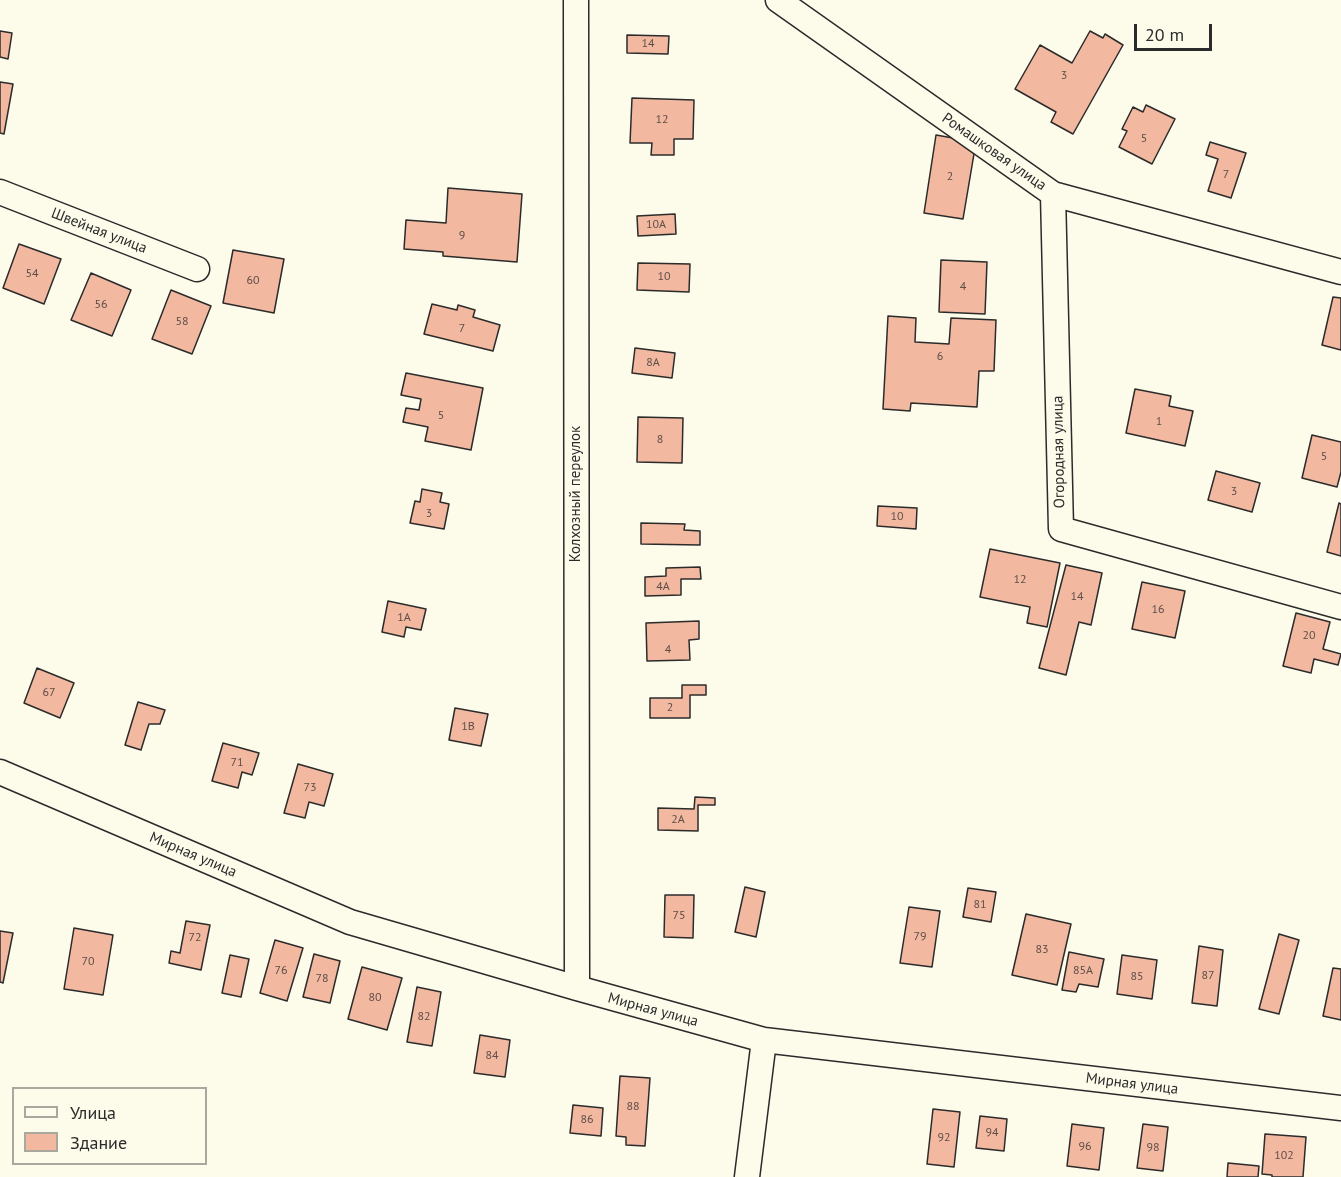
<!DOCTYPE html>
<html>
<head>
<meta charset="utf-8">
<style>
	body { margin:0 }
	#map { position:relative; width:1341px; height:1177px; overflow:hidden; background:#fdfbea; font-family:"PT Sans",sans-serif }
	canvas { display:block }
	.legend { position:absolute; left:12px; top:1087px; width:195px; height:78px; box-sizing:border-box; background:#fdfbea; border:2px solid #a9a89e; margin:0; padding:8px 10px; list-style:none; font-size:18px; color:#2b2b2b }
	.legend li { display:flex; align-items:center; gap:12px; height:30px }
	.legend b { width:30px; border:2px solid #a9a89e }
	.scale { position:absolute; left:1134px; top:24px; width:78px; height:27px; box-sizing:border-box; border:3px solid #2b2b2b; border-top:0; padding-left:8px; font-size:18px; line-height:21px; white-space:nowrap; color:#2b2b2b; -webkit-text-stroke:4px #fdfbea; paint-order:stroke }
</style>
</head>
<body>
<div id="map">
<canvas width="1341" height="1177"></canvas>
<ul class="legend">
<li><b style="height:8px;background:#fdfbea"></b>Улица</li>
<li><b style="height:16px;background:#f2b8a0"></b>Здание</li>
</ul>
<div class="scale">20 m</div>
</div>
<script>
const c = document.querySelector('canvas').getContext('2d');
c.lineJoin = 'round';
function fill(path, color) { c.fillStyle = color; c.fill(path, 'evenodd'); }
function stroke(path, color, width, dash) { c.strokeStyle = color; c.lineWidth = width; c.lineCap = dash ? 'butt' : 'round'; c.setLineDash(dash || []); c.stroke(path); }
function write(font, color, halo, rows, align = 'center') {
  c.font = font + ' "PT Sans",sans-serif'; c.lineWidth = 4.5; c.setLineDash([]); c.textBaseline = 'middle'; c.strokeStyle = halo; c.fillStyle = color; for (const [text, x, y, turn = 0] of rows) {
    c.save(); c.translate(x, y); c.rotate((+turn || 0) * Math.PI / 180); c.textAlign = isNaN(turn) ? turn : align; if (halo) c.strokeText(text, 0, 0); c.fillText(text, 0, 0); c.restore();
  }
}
const building = new Path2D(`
	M0,31L12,33L8,59L0,57Z
	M1090,31L1103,38L1105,34L1123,45L1073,134L1051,122L1056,112L1015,89L1040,45L1072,63Z
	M627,35L669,36L668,54L627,53Z
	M0,82L13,84L4,134L0,133Z
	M632,98L694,100L693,139H674V155H651L652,143H630Z
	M1146,105L1175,119L1152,164L1119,147L1127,131L1122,129L1133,107L1143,112Z
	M936,135L976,142L963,219L924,213Z
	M1210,142L1246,153L1231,198L1208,191L1218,159L1206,155Z
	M448,188L522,194L517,262L443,256V252L404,249L406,220L446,223Z
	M675,214L676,234L638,236L637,216Z
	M19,244L61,259L44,304L3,288Z
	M233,250L284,259L274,313L223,303Z
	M941,260L987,262L985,314L939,312Z
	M638,263L690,264L689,292L637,290Z
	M91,273L131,290L112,336L71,320Z
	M171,290L211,306L192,354L152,339Z
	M1333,297L1341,298V350L1322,345Z
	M432,304L457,310L458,305L475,310L473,317L500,325L493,351L424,334Z
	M888,316L916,318L915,342L949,344L951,318L996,320L994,371H979L977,407L911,403L910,411L883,409Z
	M635,348L675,353L672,378L632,373Z
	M406,373L483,388L471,450L425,441L428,427L403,422L406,408L419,410L421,399L401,395Z
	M1135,389L1171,396L1169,406L1193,411L1185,446L1126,433Z
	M638,417L683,418L682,463L637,462Z
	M1312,435L1341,442V472L1337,487L1302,478Z
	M1216,471L1260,483L1252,512L1208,500Z
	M422,489L442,493L440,502L449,504L444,529L410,523L415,501L420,502Z
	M1339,503L1341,504V556L1327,552Z
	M878,506L917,508L916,529L877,526Z
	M641,523L685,524L684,530L700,531V545L641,544Z
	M990,549L1060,563L1047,627L1027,623L1030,607L980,597Z
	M1066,565L1102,573L1091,625L1079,622L1066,675L1039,668Z
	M700,567L701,579H681V595L645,596V577L666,576V568Z
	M1142,582L1185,591L1175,638L1132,629Z
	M388,601L426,609L421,630L406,627L404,637L382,632Z
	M1296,613L1330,622L1323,649L1341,654L1338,665L1314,659L1311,673L1283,666Z
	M699,621V639L689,640L690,660L647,661L646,623Z
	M37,668L74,683L60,718L24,703Z
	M682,685H706V695H690V718H650V698H682Z
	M138,702L165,710L160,724H149L141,750L125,745Z
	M455,708L488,714L481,746L449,740Z
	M223,743L259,753L252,775L242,772L238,788L212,781Z
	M298,764L333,774L324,806L309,802L305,818L284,813Z
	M695,797L715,798V805H698V831L658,830V808L694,809Z
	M745,887L765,892L756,937L735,932Z
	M968,888L996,892L991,922L963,917Z
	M665,895H694L693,938L664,937Z
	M909,907L940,911L932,967L900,963Z
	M1026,914L1071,924L1057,985L1012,975Z
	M186,921L210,925L201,970L169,963L171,951L180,953Z
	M74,928L113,935L103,995L64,989Z
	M0,931L13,933L3,983L0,982Z
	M1279,934L1299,940L1279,1014L1259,1009Z
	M275,940L303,948L287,1001L260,993Z
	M1199,946L1223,950L1217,1006L1192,1003Z
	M1069,952L1104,959L1098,987L1079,984L1076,992L1062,990Z
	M314,954L340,961L330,1003L303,997Z
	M230,955L249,959L241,997L222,993Z
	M1122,955L1157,960L1152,999L1117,994Z
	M362,967L402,978L387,1030L348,1019Z
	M1333,968L1341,969V1020L1323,1016Z
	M417,987L441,992L432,1046L407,1042Z
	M480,1035L510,1040L505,1077L474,1073Z
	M620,1076L650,1078L645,1146L626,1145V1137L616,1136Z
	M573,1105L603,1108L601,1136L570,1133Z
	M933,1109L960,1112L954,1167L927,1164Z
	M980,1116L1007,1119L1004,1151L976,1148Z
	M1072,1124L1104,1128L1099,1170L1067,1166Z
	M1143,1124L1168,1127L1163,1171L1137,1168Z
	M1265,1134L1306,1137L1303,1177H1272V1175L1262,1174Z
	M1228,1163L1259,1166L1258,1177H1227Z`);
fill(building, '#f2b8a0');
stroke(building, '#2b2b2b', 1.5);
const minor = new Path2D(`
	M576,0L577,988
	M778,0L1053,194L1341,272
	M0,192L197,269
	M1053,194L1061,529L1341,607
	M0,772L350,922L577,988L764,1040L1341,1108
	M747,1177L764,1040`);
stroke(minor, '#2b2b2b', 27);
stroke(minor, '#fdfbea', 24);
write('12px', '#5d4e48', null, [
	["14",648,44],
	["3",1064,76],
	["12",662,120],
	["5",1144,139],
	["7",1226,175],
	["2",950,177],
	["10А",656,225],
	["9",462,236],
	["54",32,274],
	["10",664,277],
	["60",253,281],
	["4",963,287],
	["56",101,305],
	["58",182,322],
	["7",462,329],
	["6",940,357],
	["8А",653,363],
	["5",441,416],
	["1",1159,422],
	["8",660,440],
	["5",1324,457],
	["3",1234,492],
	["3",429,514],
	["10",897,517],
	["12",1020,580],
	["4А",663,587],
	["14",1077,597],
	["16",1158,610],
	["1А",404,618],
	["20",1309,636],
	["4",668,650],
	["67",49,693],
	["2",670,708],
	["1В",468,727],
	["71",237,763],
	["73",310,788],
	["2А",678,820],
	["81",980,905],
	["75",679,916],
	["79",920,937],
	["72",195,938],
	["83",1042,950],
	["70",88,962],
	["76",281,971],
	["85А",1083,971],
	["87",1208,976],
	["85",1137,977],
	["78",322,979],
	["80",375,998],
	["82",424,1017],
	["84",492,1056],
	["88",633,1107],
	["86",587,1120],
	["94",992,1133],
	["92",944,1138],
	["96",1085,1147],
	["98",1153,1148],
	["102",1284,1156]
]);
write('15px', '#2b2b2b', '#fdfbea', [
	["Ромашковая улица",994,152,35],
	["Швейная улица",99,231,21],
	["Огородная улица",1059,452,-91],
	["Колхозный переулок",576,494,-90],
	["Мирная улица",193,855,23],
	["Мирная улица",653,1010,15],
	["Мирная улица",1132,1084,7]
]);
</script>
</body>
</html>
